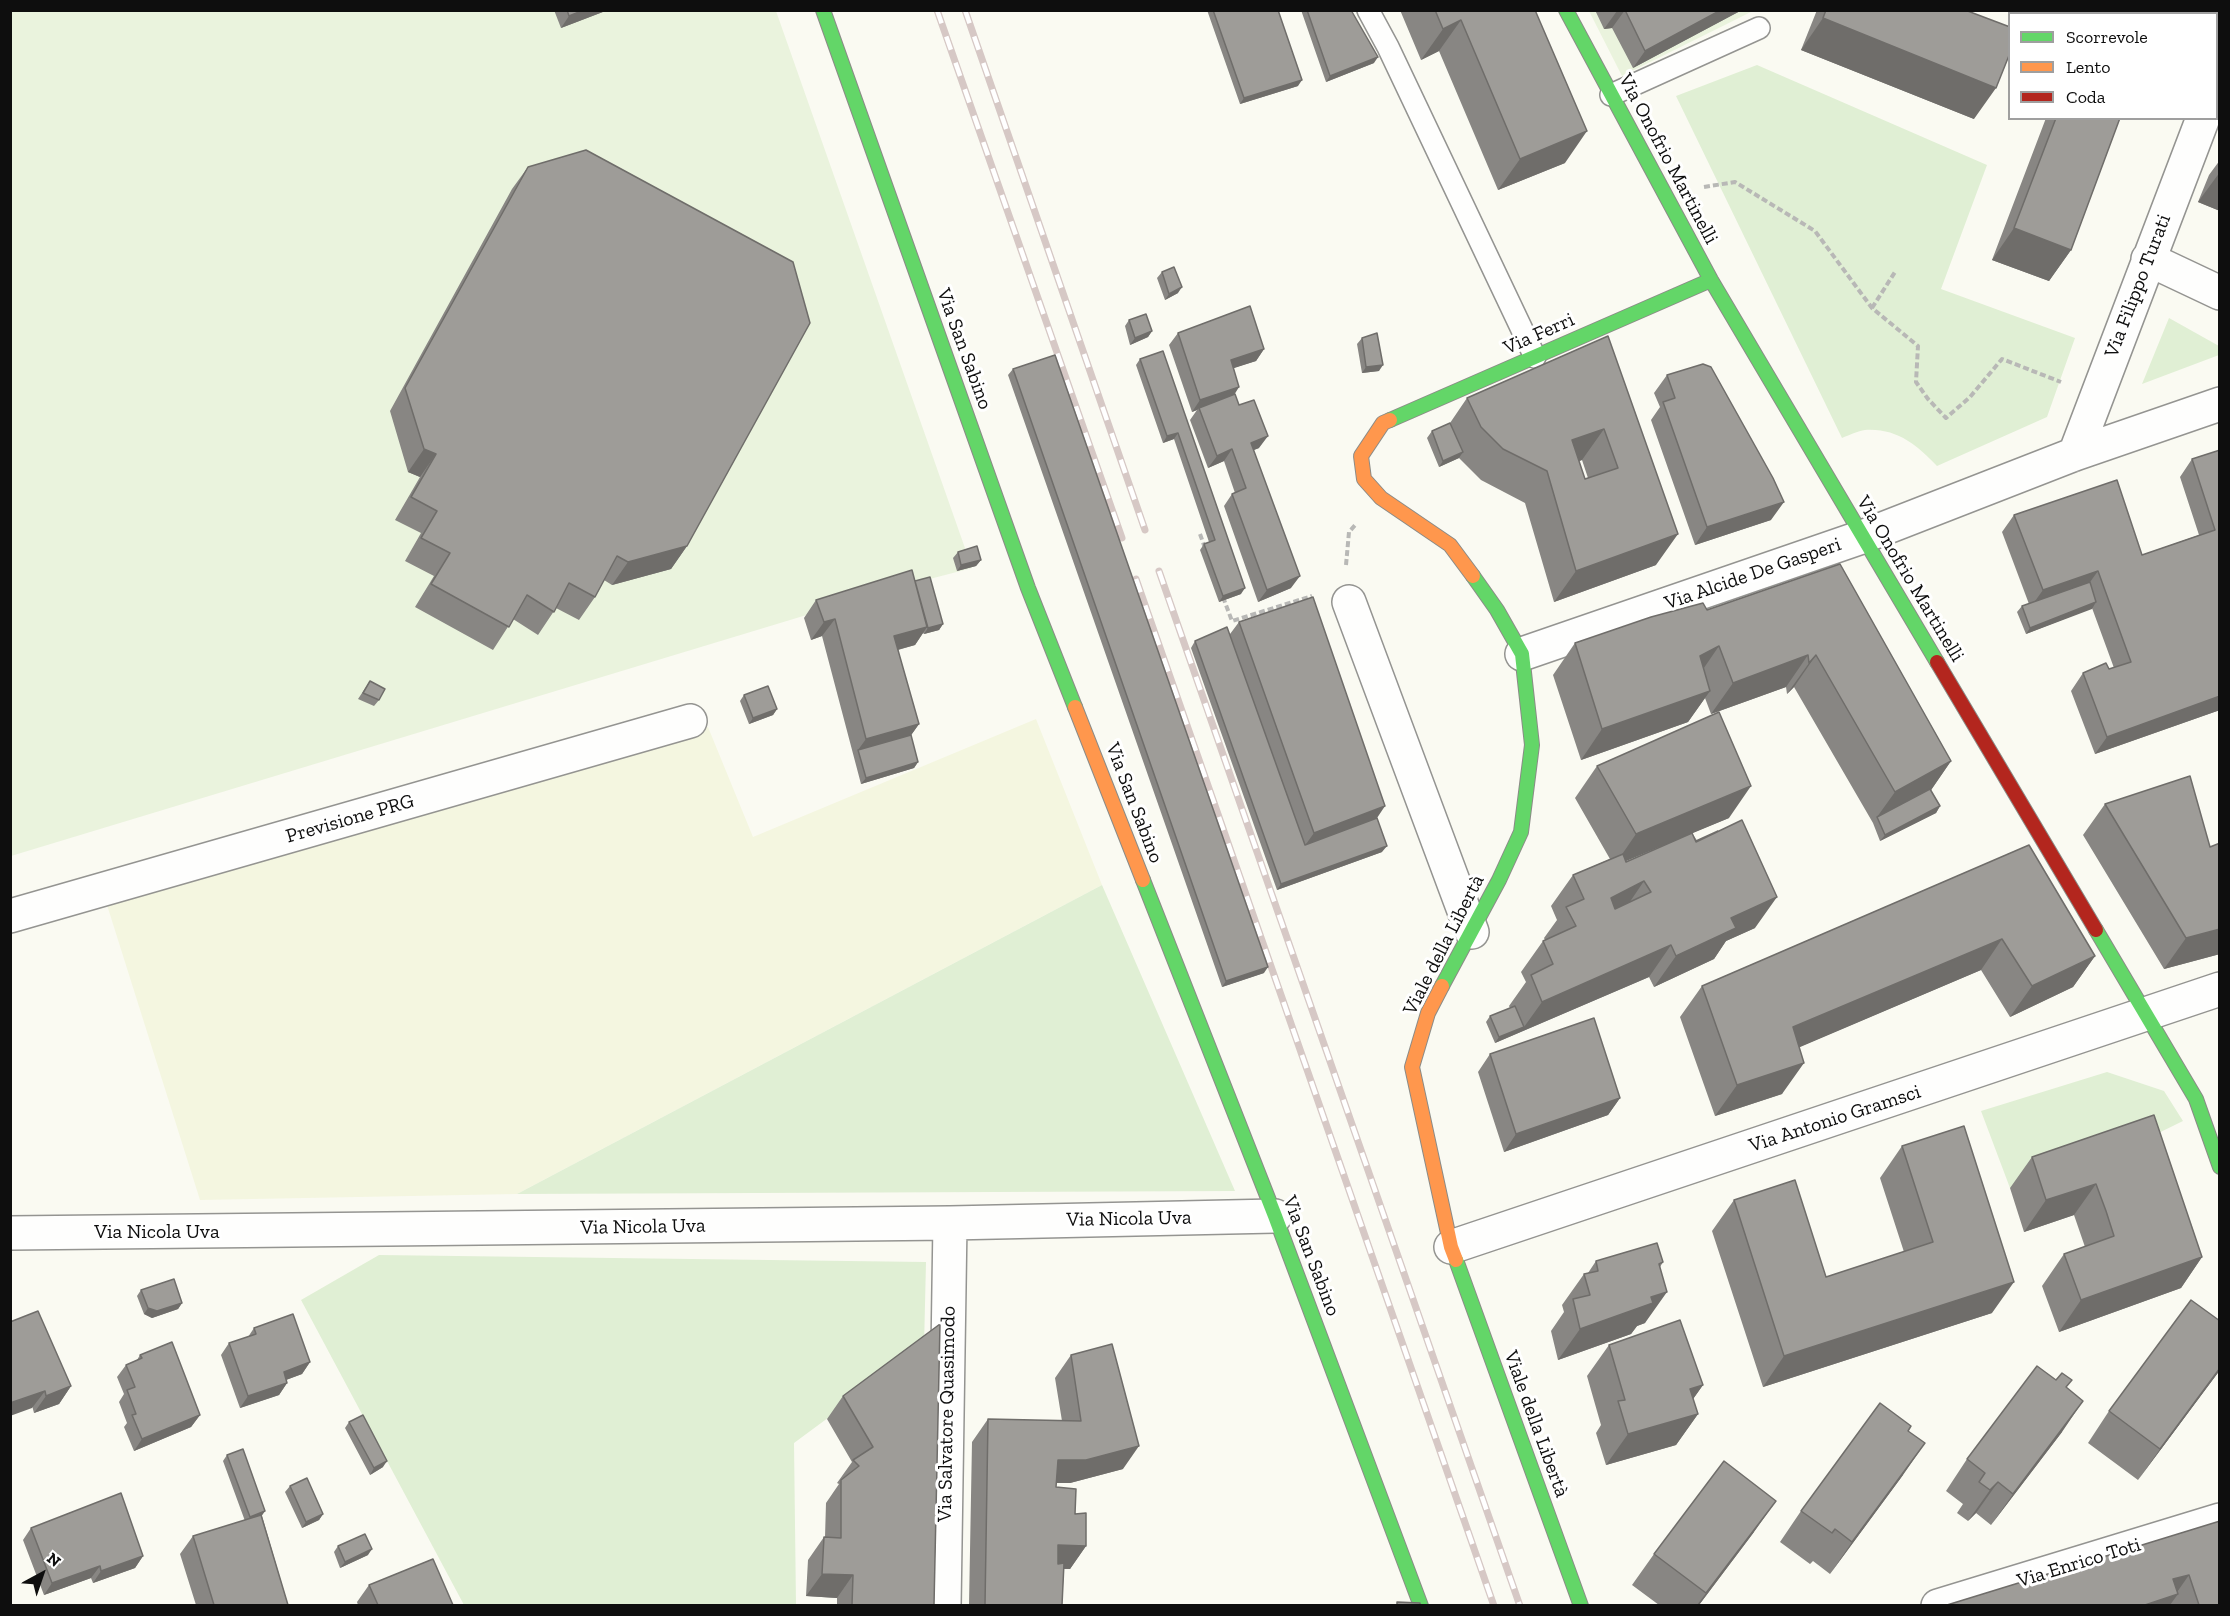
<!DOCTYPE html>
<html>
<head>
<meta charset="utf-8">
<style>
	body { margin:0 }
	#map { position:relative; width:2230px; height:1616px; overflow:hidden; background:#fafaf2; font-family:"Zilla Slab",serif }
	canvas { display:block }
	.frame { position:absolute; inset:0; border:12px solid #0e0e0e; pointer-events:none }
	.legend { position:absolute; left:2008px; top:12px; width:210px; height:108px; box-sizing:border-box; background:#fff; border:2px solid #9f9f9f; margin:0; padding:8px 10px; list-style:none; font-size:18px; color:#0e0e0e }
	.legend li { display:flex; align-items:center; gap:12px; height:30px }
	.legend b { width:30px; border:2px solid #9f9f9f }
	.north { position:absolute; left:12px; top:1544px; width:60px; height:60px; -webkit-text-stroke:4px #fff; paint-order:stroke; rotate:40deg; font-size:16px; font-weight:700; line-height:24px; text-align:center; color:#0e0e0e }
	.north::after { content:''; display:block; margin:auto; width:21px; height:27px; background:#0e0e0e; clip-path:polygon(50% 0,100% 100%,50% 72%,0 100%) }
</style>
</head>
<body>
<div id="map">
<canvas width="2230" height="1616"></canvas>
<div class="frame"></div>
<ul class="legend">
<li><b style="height:8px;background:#63d668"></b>Scorrevole</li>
<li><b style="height:8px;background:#ff974d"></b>Lento</li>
<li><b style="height:8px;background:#b3261e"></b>Coda</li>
</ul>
<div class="north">N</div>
</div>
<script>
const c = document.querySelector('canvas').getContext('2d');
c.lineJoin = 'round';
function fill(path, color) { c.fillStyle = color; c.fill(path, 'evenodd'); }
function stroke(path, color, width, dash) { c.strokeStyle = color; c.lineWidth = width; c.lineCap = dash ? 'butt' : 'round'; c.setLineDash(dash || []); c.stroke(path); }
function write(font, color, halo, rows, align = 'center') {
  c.font = font + ' "Zilla Slab",serif'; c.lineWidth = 6; c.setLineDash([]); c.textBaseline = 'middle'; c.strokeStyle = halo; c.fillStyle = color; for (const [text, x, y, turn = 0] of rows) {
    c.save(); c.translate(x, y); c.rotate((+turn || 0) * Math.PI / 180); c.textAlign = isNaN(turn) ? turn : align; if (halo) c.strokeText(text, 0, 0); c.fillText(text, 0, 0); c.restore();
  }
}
fill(new Path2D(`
	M1036,719L1102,885L517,1194L200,1200L107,905L708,727L753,837Z`), '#f4f6e0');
fill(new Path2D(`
	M1757,65L1987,165L1941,289L2075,338L2047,417L1937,466C1917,445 1897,428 1865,430C1858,431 1849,435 1842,438L1676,96Z
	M2169,318L2219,346V355L2142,384Z
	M1102,885L1235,1191L517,1194Z
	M2107,1072L2164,1091L2183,1121L2132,1146L2010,1188L1981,1111Z
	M379,1255L926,1262L924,1347L794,1443L796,1605H464L301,1300Z`), '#e0efd4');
fill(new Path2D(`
	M10,11H776L972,568L899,587L11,856Z
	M1589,11H1753L1622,76Z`), '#eaf3dd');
const lane = new Path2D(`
	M1368,10L1388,47L1535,357
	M1611,95L1759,28`);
const street = new Path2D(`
	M2216,85L2220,78
	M2148,259L2220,293
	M2075,454L2203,118
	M1349,602L1472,932
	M1522,654L1862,537L2075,454L2220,404
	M10,916L690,721
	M10,1233L950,1223L1275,1216
	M1451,1247L2220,989
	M944,1606L950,1223
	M1938,1606L2220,1520`);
const fast = new Path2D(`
	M823,10L1028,588L1075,707
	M1566,10L1711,280L1937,662
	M1390,420L1711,280
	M1143,880L1275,1216L1421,1606
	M2096,930L2196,1099L2220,1167
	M1442,986L1499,880L1521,832L1532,745L1522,654L1497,610L1473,576
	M1456,1260L1581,1606`);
const slow = new Path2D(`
	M1390,420L1383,423L1361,456L1364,479L1381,498L1450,545L1473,576
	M1075,707L1143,880
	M1442,986L1428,1013L1412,1067L1451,1247L1456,1260`);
const jam = new Path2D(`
	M1937,662L2096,930`);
stroke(lane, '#949491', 24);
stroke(street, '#949491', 36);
stroke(fast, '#8b8b87', 16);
stroke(slow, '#8b8b87', 16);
stroke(jam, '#8b8b87', 16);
stroke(new Path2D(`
	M1704,187L1735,182L1815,231L1872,308L1918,346L1916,382L1928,399L1946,418L1970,397L2002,359L2061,382
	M1872,308L1895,272
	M1200,534L1205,548
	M1346,565L1349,532L1356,524
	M1223,597L1232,621L1312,596`), '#b8b8b6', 4, [6, 3]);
stroke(lane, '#fefefd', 21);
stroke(street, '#fefefd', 33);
stroke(fast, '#63d668', 14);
stroke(slow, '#ff974d', 14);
stroke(jam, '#b3261e', 14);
const rail = new Path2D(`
	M937,10L1122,538
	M965,10L1145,530
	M1159,571L1520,1606
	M1136,579L1494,1606`);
stroke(rail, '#d6c8c5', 7);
stroke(rail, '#fff', 4.5, [14]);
fill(new Path2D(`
	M554,10H608L561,28Z
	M1207,10H1278L1298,86L1240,104Z
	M1301,10H1351L1374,63L1326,82Z
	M1400,10H1535L1565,163L1498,190L1439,51L1421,60Z
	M1595,10H1742L1633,68L1612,28L1604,29Z
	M1817,10H1965L1974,119L1801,50Z
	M2087,10H2160L2159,14H2086Z
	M2046,118H2120L2071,250L2049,281L1992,260Z
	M2220,160V211L2198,202L2209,175Z
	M528,167L687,546L671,569L612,585L604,580L595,597L579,620L556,608L538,635L513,619L493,650L415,607L434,576L405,561L421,533L395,520L420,477L408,472L390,411L512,189Z
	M1162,272L1178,293L1165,300L1157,278Z
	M1129,320L1152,331L1148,337L1130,345L1125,326Z
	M1178,333L1264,349L1256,361L1233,368L1234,395L1259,448L1253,450L1291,588L1258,602L1224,506L1232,494L1235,493L1224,461L1208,468L1190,420L1197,410L1192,412L1169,345Z
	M1608,336L1656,565L1554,602L1525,503L1481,480L1459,458L1439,467L1427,438L1432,431L1450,423L1467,398ZM1582,460L1588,478L1585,479L1579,461Z
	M1362,338L1379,371L1362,373L1357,344Z
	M1163,351L1241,594L1219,602L1200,550L1204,544L1209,542L1174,439L1163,443L1136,365L1140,359Z
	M1013,369L1264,973L1222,987L1008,375Z
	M1667,375L1771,520L1695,545L1651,420L1660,407L1654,393Z
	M2220,450V710L2095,754L2071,691L2083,673L2109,669L2114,668L2092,608L2026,634L2017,612L2022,606L2029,604L2002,532L2014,515L2142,555L2199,535L2180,477L2192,459Z
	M958,552L981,560L976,566L957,571L953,558Z
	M1840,564L1951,761L1931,790L1940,806L1936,813L1880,841L1873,823L1794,687L1787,694L1786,687L1711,714L1705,698L1688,722L1581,760L1553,675L1575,643L1707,610Z
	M915,581L943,624L939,630L924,634L923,633L915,645L898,650L919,724L911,735L918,762L914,768L861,784L822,636L811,640L804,618L816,600Z
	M1239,622L1377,818L1382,852L1277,890L1191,648L1195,641L1230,634Z
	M370,681L379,700L374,706L358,699Z
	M744,695L777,709L773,715L749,724L740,701Z
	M1597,766L1729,818L1692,833L1755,928L1726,941L1714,959L1654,987L1649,977L1495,1043L1486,1022L1490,1016L1510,1008L1509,1006L1526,982L1521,972L1543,941L1545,940L1544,938L1557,920L1551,906L1573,875L1610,859L1575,798ZM1689,834L1626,862V861Z
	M2105,804L2220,954L2164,969L2083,835Z
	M2029,845L2095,956L2073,987L2010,1017L1981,970L1799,1047L1782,1094L1715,1116L1680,1017L1702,986Z
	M1490,1054L1620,1098L1608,1115L1504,1152L1478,1072Z
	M2154,1115L2202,1257L2181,1288L2059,1332L2042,1286L2064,1254L2085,1247L2074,1215L2024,1232L2010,1188L2032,1157Z
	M1902,1146L1992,1313L1763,1387L1712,1231L1734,1200L1826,1277L1904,1252L1880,1178Z
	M1596,1261L1663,1262L1660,1267L1645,1323L1637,1326L1631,1334L1558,1360L1551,1331L1564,1312L1562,1305L1584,1274L1588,1273Z
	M141,1290L182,1303L178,1309L152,1318L144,1314L137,1296Z
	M2220,1321V1370L2138,1480L2088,1443L2109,1411Z
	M10,1322L71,1386L59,1404L34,1413Z
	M940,1324L934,1605H837V1598L806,1596L808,1560L824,1537H825L826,1503L839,1484L837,1483L852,1462L827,1419L843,1396Z
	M254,1328L310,1362L302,1374L286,1380L287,1383L279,1395L240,1408L221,1355L229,1343L248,1337Z
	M1609,1345L1703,1385L1693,1399L1698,1414L1676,1445L1606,1465L1596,1433L1601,1425L1587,1376Z
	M140,1355L200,1415L191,1427L134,1451L124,1427L127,1423L119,1402L124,1394L117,1377L126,1365L137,1360Z
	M1071,1355L1123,1469L1070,1483H1056V1487L1075,1514L1086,1546L1070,1569H1064L1062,1605H969L972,1442L988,1419L1062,1421L1055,1378Z
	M2066,1388L2062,1432L1991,1525L1976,1513L1968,1521L1957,1513L1963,1504L1946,1491L1967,1459Z
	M349,1422L383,1467L370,1475L345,1428Z
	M1908,1431L1903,1475L1830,1574L1813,1561L1810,1564L1780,1542L1801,1511Z
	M227,1455L262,1516L288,1605H196L180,1554L193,1536L245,1521L223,1461Z
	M290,1486L323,1514L319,1520L302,1528L285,1492Z
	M2220,1521V1605H1947Z
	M31,1528L143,1556L135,1568L93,1583L91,1578L44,1595L23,1540Z
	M1754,1532L1699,1605H1659L1632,1585L1654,1554Z
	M338,1546L368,1555L340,1568L334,1552Z
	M369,1585L453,1605H358L357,1602Z`), '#888683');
fill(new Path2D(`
	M584,10H608L561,28L569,16Z
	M1625,10L1612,28L1604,29L1617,11Z
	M1721,10H1742L1633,68L1645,51Z
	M1823,18L1996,88L1974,119L1801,50Z
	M1461,20L1439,51L1421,60L1443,29Z
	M1378,57L1374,63L1326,82L1330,76Z
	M1302,80L1298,86L1240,104L1244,98Z
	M1587,131L1565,163L1498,190L1520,159Z
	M2220,172V211L2198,202Z
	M2014,228L2071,250L2049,281L1992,260Z
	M1182,287L1178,293L1165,300L1169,294Z
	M1152,331L1148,337L1130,345L1135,338Z
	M1264,349L1256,361L1222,372L1231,360Z
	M1383,365L1379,371L1362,373L1366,367Z
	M1239,387L1231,400L1199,408L1197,410L1192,412L1200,400Z
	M1604,429L1582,460L1550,472L1572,440Z
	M1178,433L1174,439L1163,443L1167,436Z
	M1268,436L1259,448L1242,455L1251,443Z
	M424,449L436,454L420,477L408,472Z
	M1232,449L1224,461L1208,468L1217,456Z
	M1463,452L1459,458L1439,467L1443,461Z
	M1784,502L1771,520L1695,545L1707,527Z
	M1678,534L1656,565L1554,602L1576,571Z
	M687,546L671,569L612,585L628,562Z
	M981,560L976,566L957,571L961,565Z
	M2098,571L2085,589L2030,608L2043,590Z
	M1300,576L1291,588L1258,602L1267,590Z
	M1245,588L1241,594L1219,602L1223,596Z
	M2096,602L2092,609L2026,634L2030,628Z
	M835,619L822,636L811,640L824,622Z
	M943,624L939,630L924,634L928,628Z
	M927,627L915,645L882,654L894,636Z
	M1719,646L1697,678L1700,656Z
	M1808,655L1786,687L1711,714L1733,683Z
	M1816,655L1794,687L1787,694L1809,663Z
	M1710,691L1688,722L1581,760L1602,729Z
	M2220,696V710L2095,754L2107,737Z
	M777,709L773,715L749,724L753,718Z
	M919,724L907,741L858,750L866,739Z
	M1951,761L1929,793L1877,817L1895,792Z
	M918,762L914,768L861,784L866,778Z
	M1751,786L1729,818L1614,866L1636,834Z
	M1385,806L1373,824L1301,851L1314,833Z
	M1940,806L1936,813L1880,841L1885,835Z
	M1387,846L1382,852L1277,890L1281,884Z
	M1644,881L1623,912L1589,929L1611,898Z
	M1777,897L1755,928L1726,941L1714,959L1654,987L1676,956L1731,918Z
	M2220,929V954L2164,969L2186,938Z
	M2002,939L1981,970L1772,1059L1793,1027Z
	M1671,945L1649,977L1495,1043L1499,1037L1524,1027L1542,1002Z
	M2095,956L2073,987L2010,1017L2032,986Z
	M1268,967L1264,973L1222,987L1226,981Z
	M1804,1063L1782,1094L1715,1116L1737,1085Z
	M1620,1098L1608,1115L1504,1152L1516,1134Z
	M2096,1184L2074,1215L2024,1232L2046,1200Z
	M2202,1257L2181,1288L2059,1332L2081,1300Z
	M2014,1282L1992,1313L1763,1387L1784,1356Z
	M1667,1292L1645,1323L1637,1326L1631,1334L1558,1360L1580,1329L1651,1297Z
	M182,1303L178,1309L152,1318L144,1314L148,1308Z
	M310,1362L302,1374L275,1384L284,1372Z
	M2220,1368V1370L2138,1480L2160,1449Z
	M287,1383L279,1395L240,1408L248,1396Z
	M1703,1385L1681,1416L1690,1389Z
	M71,1386L59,1404L34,1413L46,1396Z
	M45,1391L32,1408L10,1416V1403Z
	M2083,1401L2062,1432L1991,1525L2013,1494Z
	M1698,1414L1676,1445L1606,1465L1628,1434Z
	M200,1415L191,1427L134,1451L142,1439Z
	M1925,1443L1903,1475L1830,1574L1852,1542Z
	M1139,1446L1123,1469L1070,1483H1042L1058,1460Z
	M387,1461L383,1467L370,1475L374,1468Z
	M1998,1482L1976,1513L1968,1521L1990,1490Z
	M1776,1501L1754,1532L1699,1605H1697Z
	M265,1511L261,1517L245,1523L250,1517Z
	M323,1514L319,1520L302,1528L306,1522Z
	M1058,1545L1086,1546L1070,1569L1042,1568Z
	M372,1549L368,1555L340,1568L345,1562Z
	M143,1556L135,1568L93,1583L101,1571Z
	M100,1566L91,1578L44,1595L52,1583Z
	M822,1574L853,1575L837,1598L806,1596Z
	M2189,1575L2175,1595L2178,1594L2170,1605H2145L2173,1579Z`), '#6f6d6a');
const building = new Path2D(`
	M567,10H584L569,16Z
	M1213,10H1278L1302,80L1244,98Z
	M1307,10H1351L1378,57L1330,76Z
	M1435,10H1535L1587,131L1520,159L1461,20L1443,29Z
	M1625,10H1721L1645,51Z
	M1826,10H1965L2010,27V53L1996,88L1823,18Z
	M2097,10H2160L2159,14H2096Z
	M2056,118H2120L2071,250L2014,228Z
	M586,150L793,262L810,323L687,546L628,562L617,556L595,597L569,583L554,612L527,595L509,627L431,584L450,553L421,538L437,511L411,497L436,454L424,449L405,388L528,167Z
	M1174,267L1182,287L1169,294L1162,272Z
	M1250,306L1264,349L1231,360L1239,387L1200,400L1178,333Z
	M1146,314L1152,331L1135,338L1129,320Z
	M1377,333L1383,365L1366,367L1362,338Z
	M1608,336L1678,534L1576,571L1547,471L1503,449L1481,427L1467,398ZM1604,429L1618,468L1585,479L1572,440Z
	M1163,351L1245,588L1223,596L1204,544L1215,540L1178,433L1167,436L1140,359Z
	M1055,355L1268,967L1226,981L1013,369Z
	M1703,364L1711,367L1773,478L1784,502L1707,527L1663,402L1675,398L1667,375Z
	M1235,394L1239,405L1254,400L1268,436L1251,443L1300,576L1267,590L1232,494L1246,488L1232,449L1217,456L1199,408Z
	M1450,423L1463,452L1443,461L1432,431Z
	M2220,450V696L2107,737L2083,673L2106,663L2109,669L2131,662L2098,571L2043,590L2014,515L2117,480L2142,555L2215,530L2192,459Z
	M977,546L981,560L961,565L958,552Z
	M1840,564L1951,761L1895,792L1816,655L1809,663L1808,655L1733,683L1719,646L1700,656L1710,691L1602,729L1575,643L1651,617L1703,603L1707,610Z
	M912,570L927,627L894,636L919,724L866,739L835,619L824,622L816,600Z
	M930,577L943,624L928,628L915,581Z
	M2090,582L2096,602L2030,628L2022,606Z
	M1313,597L1385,806L1314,833L1239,622Z
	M1227,627L1305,845L1377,818L1387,846L1281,884L1195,641Z
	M370,681L385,689L379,700L363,693Z
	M768,686L777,709L753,718L744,695Z
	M1719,712L1751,786L1636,834L1597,766Z
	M911,735L918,762L866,778L858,750Z
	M2190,776L2210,847L2220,843V929L2186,938L2105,804Z
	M1930,789L1940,806L1885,835L1877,817Z
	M1742,820L1777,897L1731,918L1736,928L1676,956L1671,945L1542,1002L1531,975L1553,964L1543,941L1576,926L1566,907L1584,899L1573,875L1623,854L1626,862L1692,833L1696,842ZM1644,881L1651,892L1615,909L1611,898Z
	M1718,831L1696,842V841Z
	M2029,845L2095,956L2032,986L2002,939L1793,1027L1804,1063L1737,1085L1702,986Z
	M1515,1006L1524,1027L1499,1037L1490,1016Z
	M1594,1018L1620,1098L1516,1134L1490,1054Z
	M2154,1115L2202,1257L2081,1300L2064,1254L2114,1236L2106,1211L2096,1184L2046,1200L2032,1157Z
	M1964,1126L2014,1282L1784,1356L1734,1200L1795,1180L1826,1277L1933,1242L1902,1146Z
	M1657,1243L1663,1262L1659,1264L1667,1292L1651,1297L1653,1303L1580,1329L1573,1299L1590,1295L1584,1274L1598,1271L1596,1261Z
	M174,1279L182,1303L157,1311L148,1308L141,1290Z
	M2191,1300L2220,1321V1368L2160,1449L2109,1411Z
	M38,1311L71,1386L46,1396L45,1391L10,1403V1322Z
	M293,1314L310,1362L284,1372L287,1383L248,1396L229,1343L256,1334L254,1328Z
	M1680,1320L1703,1385L1690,1389L1698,1414L1628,1434L1618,1401L1625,1400L1609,1345Z
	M940,1324L934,1605H852L853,1575L822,1574L824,1537L841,1538V1480L859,1466L853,1460L873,1447L843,1396Z
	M172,1342L200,1415L142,1439L132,1415L136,1414L127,1390L135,1387L126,1365L142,1358L140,1355Z
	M1112,1344L1139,1446L1086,1460H1058L1056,1487L1076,1489L1075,1514L1086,1513V1546L1058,1545V1564L1064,1563L1062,1605H985L988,1419L1081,1421L1071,1355Z
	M2037,1366L2056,1380L2062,1373L2072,1380L2066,1387L2083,1401L2013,1494L1998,1482L1990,1490L1979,1482L1985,1473L1967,1459Z
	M1880,1403L1911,1426L1908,1431L1925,1443L1852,1542L1835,1529L1832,1533L1801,1511Z
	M363,1415L387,1461L374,1468L349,1422Z
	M243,1449L265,1511L250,1517L227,1455Z
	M1724,1461L1776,1501L1706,1593L1654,1554Z
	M307,1478L323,1514L306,1522L290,1486Z
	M121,1493L143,1556L101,1571L100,1566L52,1583L31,1528Z
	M261,1515L288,1605H214L193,1536Z
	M2220,1521V1605H2199L2189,1575L2173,1579L2178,1594L2145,1605H1947Z
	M365,1534L372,1549L345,1562L338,1546Z
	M433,1559L453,1605H378L369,1585Z
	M1397,1602L1420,1603V1605H1397Z`);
fill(building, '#9e9c98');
stroke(building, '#6f6d6a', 1.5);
write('20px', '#0e0e0e', '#fff', [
	["Via Onofrio Martinelli",1668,159,62],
	["Via Filippo Turati",2138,286,-69],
	["Via Ferri",1539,334,-24],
	["Via San Sabino",964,349,70],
	["Via Alcide De Gasperi",1753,574,-19],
	["Via Onofrio Martinelli",1910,579,59],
	["Via San Sabino",1134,803,69],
	["Previsione PRG",350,819,-16],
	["Viale della Libertà",1444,945,-63],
	["Via Antonio Gramsci",1835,1119,-18],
	["Via Nicola Uva",1129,1219,-1],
	["Via Nicola Uva",643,1227,-1],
	["Via Nicola Uva",157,1232],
	["Via San Sabino",1311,1256,69],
	["Via Salvatore Quasimodo",947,1414,-89],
	["Viale della Libertà",1536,1424,70],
	["Via Enrico Toti",2079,1563,-17]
]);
</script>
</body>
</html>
